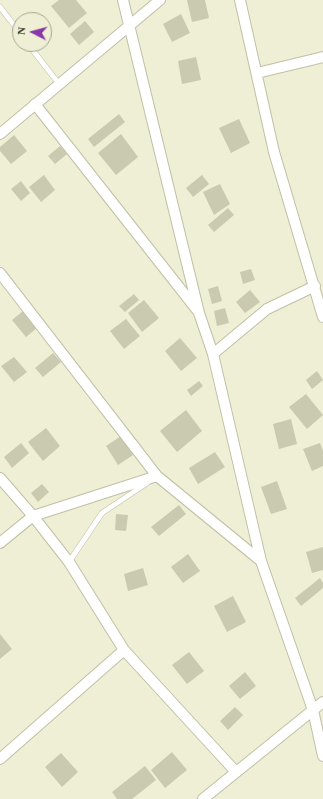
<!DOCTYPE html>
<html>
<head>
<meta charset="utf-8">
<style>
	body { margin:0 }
	#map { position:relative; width:323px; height:799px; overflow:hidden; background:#eeefd4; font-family:"Times New Roman",serif }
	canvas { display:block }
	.north { position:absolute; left:12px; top:12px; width:40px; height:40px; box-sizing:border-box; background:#eeefd4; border:1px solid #a4a590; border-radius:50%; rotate:276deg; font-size:11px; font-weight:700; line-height:16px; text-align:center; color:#35352b }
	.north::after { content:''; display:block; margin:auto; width:14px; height:18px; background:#8938a7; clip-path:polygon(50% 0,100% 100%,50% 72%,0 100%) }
</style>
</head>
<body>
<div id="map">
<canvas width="323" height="799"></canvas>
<div class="north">N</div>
</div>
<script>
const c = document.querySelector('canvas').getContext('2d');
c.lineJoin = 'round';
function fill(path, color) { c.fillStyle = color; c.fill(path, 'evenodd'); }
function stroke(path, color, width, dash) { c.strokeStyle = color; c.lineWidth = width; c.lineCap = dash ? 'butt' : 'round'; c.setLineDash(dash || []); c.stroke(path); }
fill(new Path2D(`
	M59,0H76L87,13L69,28L51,6Z
	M187,0H205L209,18L192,22Z
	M181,14L190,33L172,42L163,24Z
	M85,21L94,32L79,45L70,34Z
	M196,57L201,80L182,84L178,61Z
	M119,114L125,122L94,147L88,139Z
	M239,119L250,143L231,153L219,128Z
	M121,134L138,157L116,175L98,153Z
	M14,135L27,151L11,164L0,151V147Z
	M60,146L67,154L55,164L48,156Z
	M44,175L55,190L41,202L29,187Z
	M202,175L209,184L193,197L186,188Z
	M21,181L30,193L21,201L11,189Z
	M220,184L230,204L214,215L203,192Z
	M228,208L234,215L214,232L208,225Z
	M251,269L255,280L243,284L240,272Z
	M218,286L222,301L212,304L208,289Z
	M250,290L260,302L245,313L236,302Z
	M134,294L139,300L125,312L119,306Z
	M144,300L159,318L142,332L128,313Z
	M225,308L229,323L217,326L214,311Z
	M23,311L37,328L26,337L12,320Z
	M126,319L140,336L124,349L110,331Z
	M180,338L197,358L181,371L165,351Z
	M53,353L61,362L43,377L35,368Z
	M14,357L27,372L14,382L1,366Z
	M317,371L323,380L312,389L306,380Z
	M199,381L203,386L191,396L187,390Z
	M306,394L323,415L307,429L289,407Z
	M186,410L202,431L177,452L160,431Z
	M291,419L297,444L279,449L273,424Z
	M46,428L60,446L43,461L28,442Z
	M121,436L133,455L118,465L106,446Z
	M21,443L29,453L12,468L4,457Z
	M320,443L323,451V466L312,471L303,449Z
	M215,452L225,467L198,484L189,468Z
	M277,481L287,509L271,514L261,487Z
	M42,484L49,492L38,502L31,493Z
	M179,505L186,514L159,536L151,527Z
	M116,514L128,515L126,531L115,530Z
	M323,547V570L312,573L306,552Z
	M188,554L200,571L183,583L171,567Z
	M143,568L148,585L128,591L124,574Z
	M320,578L323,583V588L301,606L295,598Z
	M233,596L246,622L227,632L214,606Z
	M0,634L12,649L0,659Z
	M189,652L204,671L187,684L172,665Z
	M245,672L256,686L240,699L229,686Z
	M235,707L243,715L228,730L220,721Z
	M172,752L187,770L165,788L151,770Z
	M61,753L78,772L62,787L45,767Z
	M145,766L156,780L132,799H117L112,792Z`), '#c9caaf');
const service = new Path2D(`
	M0,7L20,33
	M28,44L59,84
	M69,562L102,513L147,483`);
const minor = new Path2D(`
	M123,0L199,313L213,354L261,561L313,710L323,756
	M240,0L274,152L323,317
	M257,73L323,57
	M35,104L197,310
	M0,134L160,0
	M0,273L157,476L261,561
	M213,354L267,309L315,286
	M0,478L33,516L69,562L124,650L236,772
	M0,543L33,516L157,476
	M0,759L124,650
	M203,799L323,702`);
stroke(service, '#bfc0a6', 6);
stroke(minor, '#bfc0a6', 12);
stroke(service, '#fff', 5);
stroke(minor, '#fff', 10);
</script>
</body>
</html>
